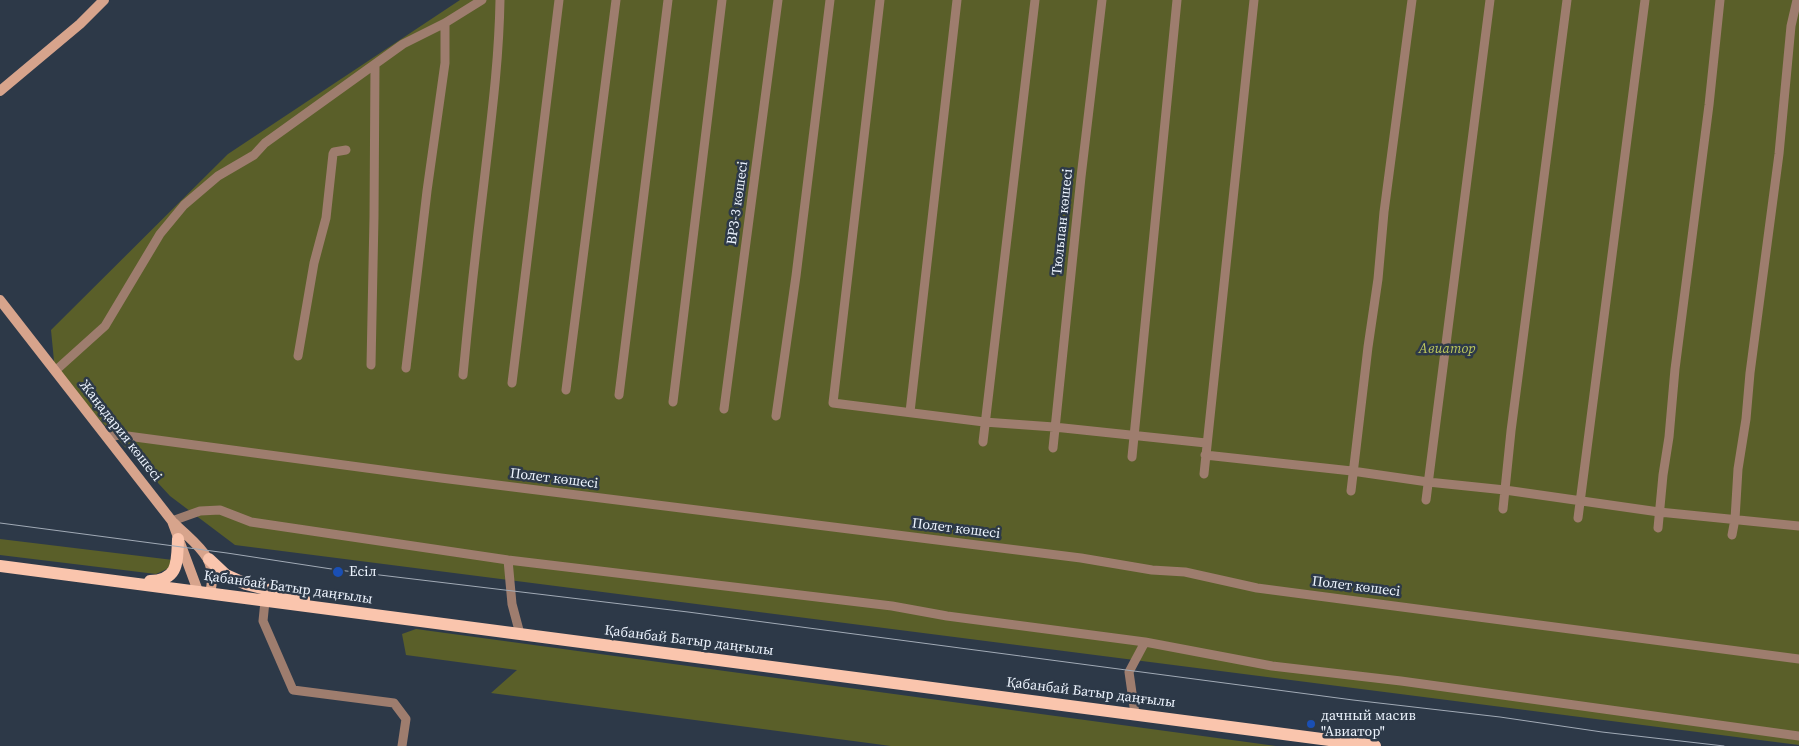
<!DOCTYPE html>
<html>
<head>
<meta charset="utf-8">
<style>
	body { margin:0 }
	canvas { display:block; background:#2d3948 }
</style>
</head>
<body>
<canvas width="1799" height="746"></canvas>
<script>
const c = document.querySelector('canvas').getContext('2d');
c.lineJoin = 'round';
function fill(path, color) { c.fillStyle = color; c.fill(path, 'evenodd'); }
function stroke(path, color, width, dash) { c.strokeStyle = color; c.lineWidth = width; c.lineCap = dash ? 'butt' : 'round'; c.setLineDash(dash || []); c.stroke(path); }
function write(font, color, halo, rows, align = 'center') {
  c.font = font + ' "Source Serif 4",serif'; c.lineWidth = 5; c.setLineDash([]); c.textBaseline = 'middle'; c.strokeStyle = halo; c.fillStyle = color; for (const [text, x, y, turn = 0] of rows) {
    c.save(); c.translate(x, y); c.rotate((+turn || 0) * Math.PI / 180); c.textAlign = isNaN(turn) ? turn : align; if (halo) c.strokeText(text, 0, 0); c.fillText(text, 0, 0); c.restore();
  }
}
fill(new Path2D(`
	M460,0H1799V745L235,545L170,496L55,371L51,330L228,154Z
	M0,539L173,560L169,568L156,574L0,555Z
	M416,629L1276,746H891L491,693L517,670L406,655L402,634Z`), '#5a5f29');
stroke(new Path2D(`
	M880,0L833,403L984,422L1054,427L1206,443
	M298,356L314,263L326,218L333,154L334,152L346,150
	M371,365L374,217L375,65
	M406,368L427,191L445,63V23
	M55,371L105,326L160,234L184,205L218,176L254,155L265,143L403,44L445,23L482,0
	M463,375C469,311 476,247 484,182C491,121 499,61 500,0
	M512,383L559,0
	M566,390L616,0
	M619,395L668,0
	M673,402L722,0
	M724,409L778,0
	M910,412L957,0
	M776,416L796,276L830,0
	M107,437L120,435L441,478L1081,558L1152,570L1185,572L1257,588L1799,659
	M983,442L1035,0
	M1053,448L1081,177L1102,0
	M1205,455L1352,471L1428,482L1505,490L1659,512L1799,526
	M1132,457L1177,0
	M1204,474L1254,0
	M1351,491L1368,347L1378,279L1384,212L1412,0
	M1426,500L1490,0
	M1503,509L1511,431L1567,0
	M1578,518L1645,0
	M172,521L200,511L220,510L251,522L508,560L892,606L947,616L1145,642L1272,666L1401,681L1799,736
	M1658,528L1663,475L1669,437L1675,369L1709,105L1720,0
	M1732,535L1735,519L1738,469L1746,419L1750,373L1779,154L1791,26L1797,0
	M508,560L512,604L520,634
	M265,601L263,621L293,690L394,703L406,719L402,746
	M1135,714L1129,672L1145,642`), '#9e7d6e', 9);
stroke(new Path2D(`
	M0,91L80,24L104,0
	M0,300L172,521L198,591
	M174,523C197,546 219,557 210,593`), '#d7a48c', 10);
stroke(new Path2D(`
	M209,559L226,575L246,584L304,599
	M0,566L1375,746
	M150,581C179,580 177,562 178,539`), '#fac5ad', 12);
stroke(new Path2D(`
	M0,523L227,553L338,570L688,612L1353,700L1500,717L1602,732L1724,746`), '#a1aab6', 1);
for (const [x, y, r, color] of [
	[338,572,6,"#1a4fb4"],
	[1311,724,5,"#1a4fb4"]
]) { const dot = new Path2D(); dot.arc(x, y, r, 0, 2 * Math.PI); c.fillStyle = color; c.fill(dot); stroke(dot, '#2d3948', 2); }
write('14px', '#edf4fe', '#2d3948', [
	["ВРЗ-3 көшесі",738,203,-82],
	["Тюльпан көшесі",1063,222,-84],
	["Жаңадария көшесі",120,431,52],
	["Полет көшесі",554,479,7],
	["Полет көшесі",956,529,7],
	["Полет көшесі",1356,587,7],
	["Қабанбай Батыр даңғылы",288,588,8],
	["Қабанбай Батыр даңғылы",689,641,7],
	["Қабанбай Батыр даңғылы",1091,693,7]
]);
write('italic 14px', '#bdc85d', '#2d3948', [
	["Авиатор",1447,349]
]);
write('14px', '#edf4fe', '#2d3948', [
	["Есіл",349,572],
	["дачный масив",1321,716],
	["\"Авиатор\"",1321,732]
], 'left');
</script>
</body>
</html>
